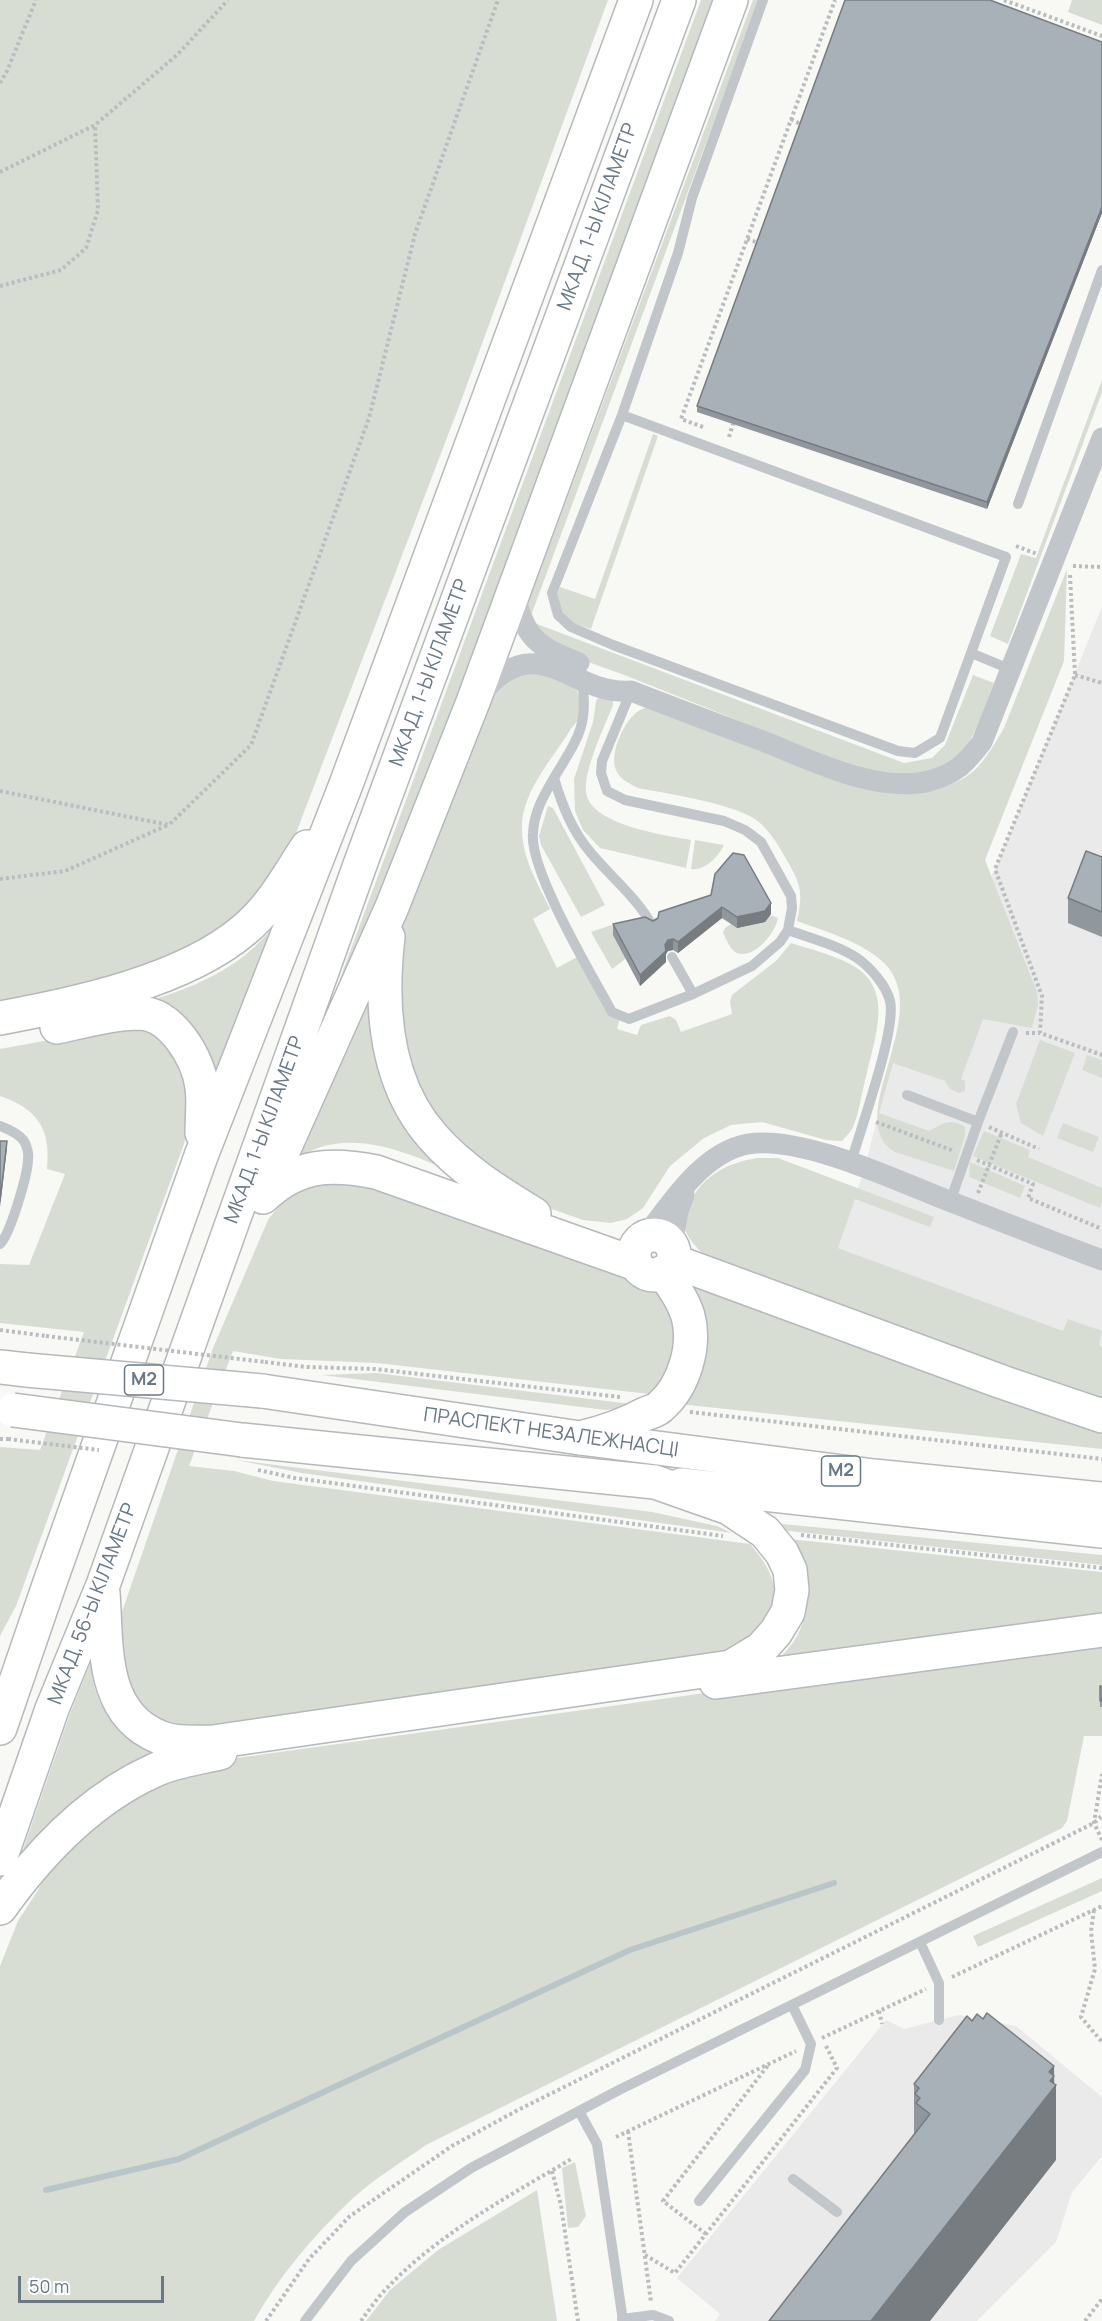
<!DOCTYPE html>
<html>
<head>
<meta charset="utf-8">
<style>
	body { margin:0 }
	#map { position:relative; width:1102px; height:2321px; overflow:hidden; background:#f8f8f5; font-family:Manrope,sans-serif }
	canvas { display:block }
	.scale { position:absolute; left:18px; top:2276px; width:146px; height:27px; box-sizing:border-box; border:3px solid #677987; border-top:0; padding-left:8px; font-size:18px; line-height:21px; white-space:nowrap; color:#677987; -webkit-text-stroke:4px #fff; paint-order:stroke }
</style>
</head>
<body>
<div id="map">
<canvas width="1102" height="2321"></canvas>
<div class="scale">50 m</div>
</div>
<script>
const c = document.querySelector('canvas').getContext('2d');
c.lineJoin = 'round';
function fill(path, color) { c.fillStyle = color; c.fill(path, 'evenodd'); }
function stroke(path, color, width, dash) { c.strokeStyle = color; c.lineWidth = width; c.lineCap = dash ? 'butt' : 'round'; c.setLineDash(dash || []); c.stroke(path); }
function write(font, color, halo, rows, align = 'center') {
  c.font = font + ' Manrope,sans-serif'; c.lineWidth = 6; c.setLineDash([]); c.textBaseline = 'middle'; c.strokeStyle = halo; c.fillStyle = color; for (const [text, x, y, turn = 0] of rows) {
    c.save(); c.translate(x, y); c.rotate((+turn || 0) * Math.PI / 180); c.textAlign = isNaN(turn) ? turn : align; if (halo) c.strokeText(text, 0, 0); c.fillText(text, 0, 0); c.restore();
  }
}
fill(new Path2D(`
	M1102,607V1347L838,1248L865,1167L896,1044L995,869Z
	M959,2015L1016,2026L1102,2097V2156L1072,2192L1056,2242L977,2321H715L720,2314L677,2278L886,2020L904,2029Z`), '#e9eae9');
fill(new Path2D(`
	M0,0H608L461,401L288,854L239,916L165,965L0,1007Z
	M701,0H722L372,935L320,1033Z
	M753,0H759L529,621L904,763L932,758L945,745L973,675L994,683C986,702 980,724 969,742C953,769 921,784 890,780C881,779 872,774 864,771L627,676L558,651L531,633L527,625L524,614Z
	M1072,0H1102V25L1068,12Z
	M1102,380V392L1008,644L990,636L1021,554L1036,558Z
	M653,434L658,436L591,629L564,620L553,604L560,587L595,599Z
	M1067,569L1064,661L985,860L1037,992L1038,1005L1032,1028L983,1019L961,1079L965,1081V1091L959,1093L950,1089L945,1081L893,1063L879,1113L929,1131C942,1124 951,1117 965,1127V1136L954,1171L895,1152C840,1120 936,1013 884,963C861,941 826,932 797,921C804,891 800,883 785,857C778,845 771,833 760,823C740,804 668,794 638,788C629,783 620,780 616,770C609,754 624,719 640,710C644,708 649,707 653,706L915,792C968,785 978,773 1004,728Z
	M517,670L573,680C577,691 584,704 580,716C578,721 572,727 569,732C551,761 520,794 522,831C523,860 538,884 550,909L533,919L557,968L577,957L620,1018L617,1029L637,1035L641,1025L670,1016L676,1020L681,1032L732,1014L730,1002L732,995L776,961L791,943C810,949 830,954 848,963C895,985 876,1034 867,1073C862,1090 860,1110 853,1127C851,1132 846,1136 842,1141L826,1140L762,1122L731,1125L704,1138L670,1166L643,1208L627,1219L611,1223L583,1220L549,1208L500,1180L437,1121L407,1069L393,936L495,691Z
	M602,693L613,697V705C605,726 580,776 587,797C598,826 664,835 691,840L686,868L600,848L583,830L575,811L574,779L593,722L596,701Z
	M548,806L553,808L605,905L581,917L541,845L539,836Z
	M695,840L724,845C718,857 705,871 691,869Z
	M773,916L778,918C776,932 754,960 737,953C730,950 727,940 723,933L725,928L738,919Z
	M276,924L215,1081L148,1001C184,991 222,975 250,951C259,943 268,933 276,924Z
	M615,924L632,954L612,969L591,932Z
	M370,986L368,1009L371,1039L378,1069L392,1099L457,1175C417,1156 364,1132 318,1148C308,1151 299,1158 289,1163Z
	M126,1026L158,1032L187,1066L191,1109L184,1144L16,1606L0,1636V1447L40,1450L84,1332L0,1323V1264L29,1265L65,1174L47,1169C51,1129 38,1109 0,1096V1049Z
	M1040,1040L1075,1053L1043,1136L1021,1123L1016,1104Z
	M1087,1055L1102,1060V1078L1082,1070Z
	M1063,1123L1099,1137L1093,1152L1057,1138Z
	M984,1131L1030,1150L1028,1157L1102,1188V1202L1100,1208L973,1156Z
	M758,1158H778L934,1217L930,1227L855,1199L838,1248L1063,1331L1068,1319L1102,1331L1099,1345L1102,1347V1402L704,1255C696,1247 685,1236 684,1224C684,1220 687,1214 688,1210C696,1179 727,1162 758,1158Z
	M970,1162L1025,1186L1020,1198L969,1177Z
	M337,1175L456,1207L648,1278L670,1299L677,1353L658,1387L649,1394L377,1363L281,1359L233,1351L189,1466L234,1471L273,1481L750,1544C769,1566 775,1580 778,1608L737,1654L209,1732L166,1729L126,1696L114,1635L213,1348L268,1220C288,1192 307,1187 337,1175Z
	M689,1282L1102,1422V1449L679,1404Z
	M376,1373L631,1404L623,1408L606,1410L322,1375Z
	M236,1460L652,1512L717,1526L732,1533L302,1473Z
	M762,1522L1102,1555V1565L771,1529Z
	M780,1538L1102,1572V1622L774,1664C824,1617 802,1593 780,1538Z
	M1102,1638V1736H1084L1067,1821L1062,1828L426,2145C402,2162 374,2179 352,2199C314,2235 279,2276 254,2321H0V1966L18,1921L38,1890L61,1845L116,1804L222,1760Z
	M91,1662C93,1714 122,1733 165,1755L87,1795L51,1823L20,1858L70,1714Z
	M1102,1878V1891L978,1947L973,1936Z
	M575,2162L586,2216L578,2227L568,2228L562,2168Z
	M537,2190L557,2321H366L390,2290L438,2250Z`), '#d8ddd4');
stroke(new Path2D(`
	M46,2190L179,2159L630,1950L834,1883`), '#b8c5c9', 6);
const primary = new Path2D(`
	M580,1438L874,1476L1102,1499
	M681,1485L1102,1531`);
const highway = new Path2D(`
	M388,937C380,1005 385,1083 433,1137C461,1169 498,1192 534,1214
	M0,1018C76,1004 184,981 244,930C271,908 288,876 307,847
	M57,1027C84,1021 113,1013 140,1013C172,1014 198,1058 202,1087C204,1102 202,1118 202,1133
	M263,1196L392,907L473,702L731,0
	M263,1197C298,1164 330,1163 376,1172L636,1264
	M634 1255a20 20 0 1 1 40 0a20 20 0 1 1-40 0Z
	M673,1261L1002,1382L1102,1416
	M0,1367L27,1370
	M262,1391L580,1438C605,1432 623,1426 645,1414C650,1412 658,1410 661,1406C684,1386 696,1346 688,1316C683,1300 673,1286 663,1272
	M103,1593C107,1645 100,1713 159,1737C174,1744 196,1742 213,1742L731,1667L761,1649L776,1632L788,1612L792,1590L790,1570L782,1553L765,1532L729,1508L655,1482L242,1440
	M716,1682L1102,1630
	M0,1728L49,1585L201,1156L345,787L636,0
	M0,1859L52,1709L103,1585L361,862L679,0
	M0,1908C40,1852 89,1800 153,1771C173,1761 198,1758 220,1753`);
stroke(primary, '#b5babe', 36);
stroke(highway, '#b5b9bc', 36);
stroke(new Path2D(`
	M1004,0L1102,36
	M0,83L7,71L36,0
	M791,119L802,125
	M0,172L95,125L177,55L228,0
	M747,239L759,243
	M0,286L61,270L86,248L98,210L95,125
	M703,427L681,419L835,0
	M729,437L733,424
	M1016,546L1037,554
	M1073,566L1102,567
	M1070,575L1075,675L995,869L1042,996L1040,1033L1102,1055
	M1075,675L1102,683
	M0,791L169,825L251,745L369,418L415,234L498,0
	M0,879L65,871L168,825
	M1026,1033H1040
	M876,1122L954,1151
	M989,1127L1039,1149
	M977,1160L1033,1184L1028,1198L1102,1229
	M978,1193L1002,1132
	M0,1330L46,1336
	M265,1362L306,1367L375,1369L620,1397
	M690,1412L1102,1459
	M0,1439H8
	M258,1470L295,1478L723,1536
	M801,1535L1102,1568
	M1102,1840L1094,1823L1102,1774
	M1094,1910L1091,1931L1095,1969L1081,2017L1102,2042
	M952,1977L1102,1906
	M879,2011L882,2024
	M822,2038L926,1989
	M628,2131L651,2302
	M616,2137L796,2051
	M552,2171L561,2205L578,2321
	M706,2234L663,2201L769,2064
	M645,2255L675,2273L837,2068L826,2046
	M266,2321L309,2259L350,2216L452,2146L518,2110L1094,1823L1102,1816
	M361,2321C369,2310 377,2298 387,2288C438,2234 509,2196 573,2158
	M1085,2321L1102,2299`), '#b9bdc0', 4, [3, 3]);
stroke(new Path2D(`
	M622,415L1006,557L940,738L915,753L898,751L613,645L571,627L558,615L552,593L622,415L678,253L692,198L763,0
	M1018,504L1102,270
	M971,653L1012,670
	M582,680C589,727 577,739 554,778C562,805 572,831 591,853C612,878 636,897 652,925
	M631,691L602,761L601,773L607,791L625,800L724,821L745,830L761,842L791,896L792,908L788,930L780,942L752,966L693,994L672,957
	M554,778C544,795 534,812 533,833C529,870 592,975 612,1012L629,1019L693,994
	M788,930C810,938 837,945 857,958C870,967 886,985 890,1001C897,1029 860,1130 851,1163
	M907,1095L978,1122
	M0,1126C8,1129 19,1134 24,1141C27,1146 29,1154 28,1159C28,1174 10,1235 0,1244
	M950,1202L978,1122L1013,1032
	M920,1942L939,1983V2020
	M579,2111L597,2144L623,2321
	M793,2179L837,2212
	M699,2201L805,2070L811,2044L792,2005
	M622,2319L653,2315L669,2321
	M305,2321L351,2261L405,2212L471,2168L619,2090L1102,1852`), '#c1c6ca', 10);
stroke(new Path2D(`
	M514,594C526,639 536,646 579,663
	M482,693C539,626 571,696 631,691C675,708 719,725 763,741C811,760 877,794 929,781C956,774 966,763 982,742L1102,438
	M645,1237C671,1203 703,1152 748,1144C802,1135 897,1181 949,1201C1000,1221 1051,1241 1102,1260
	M672,1246L678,1211L684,1195`), '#c1c6ca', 21);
stroke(primary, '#fff', 33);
stroke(highway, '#fff', 33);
const highwayBridge = new Path2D(`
	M27,1370L262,1391
	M13,1410L242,1440`);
stroke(highwayBridge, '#b5b9bc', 36, []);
stroke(new Path2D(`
	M46,1336L265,1362
	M8,1439L99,1450`), '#b9bdc0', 4, [3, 3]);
stroke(highwayBridge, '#fff', 33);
fill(new Path2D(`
	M1102,42V213L987,509L697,412V406Z
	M1102,857V937L1068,923V898Z
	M711,895L771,914L765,922L737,928L722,918L678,953L673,950L668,951L666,954V962L640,986L613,935V924L653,921Z
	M1100,1686H1102V1707H1100Z
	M983,2019L1054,2066L1056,2160L914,2135V2084L972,2021Z`), '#90989d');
fill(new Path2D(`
	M1102,207V213L987,509V502Z
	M771,903V914L765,922L737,928V917Z
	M722,907V918L678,953V942Z
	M673,939V950L668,951L666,954V962L640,986V975L665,945L668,940Z
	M7,1141V1148L0,1207V1201Z
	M1054,2066V2087L1056,2085V2160L930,2321H871Z`), '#767c80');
const building = new Path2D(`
	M845,0H990L1102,42V207L987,502L697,406Z
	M1086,851L1102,857V912L1068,898Z
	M733,853L744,855L771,903L765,911L737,917L722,907L678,942L673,939L668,940L665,945L666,951L640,975L613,924L645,917L653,921L658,918L659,912L711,895L715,874Z
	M0,1141H7L0,1201Z
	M1100,1686H1102V1701H1100Z
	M987,2013L1054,2066L1049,2072L1054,2076L1050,2081L1056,2085L871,2321H769L930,2114L916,2103L920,2098L915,2094L919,2088L914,2084L967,2016L972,2021L977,2014L983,2019Z`);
fill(building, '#a8b1b7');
stroke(building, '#767c80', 1.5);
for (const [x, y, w] of [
	[144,1380,39],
	[841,1471,39]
]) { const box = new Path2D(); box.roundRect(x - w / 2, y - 15, w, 30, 4.5); c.fillStyle = '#fff'; c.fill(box); stroke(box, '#677987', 1.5); }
write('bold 18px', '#677987', null, [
	["М2",144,1380],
	["М2",841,1471]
]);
write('20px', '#677987', '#fff', [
	["МКАД, 1-Ы КІЛАМЕТР",598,217,-70],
	["МКАД, 1-Ы КІЛАМЕТР",430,673,-70],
	["МКАД, 1-Ы КІЛАМЕТР",265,1130,-70],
	["ПРАСПЕКТ НЕЗАЛЕЖНАСЦІ",551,1433,8],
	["МКАД, 56-Ы КІЛАМЕТР",93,1604,-69]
]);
</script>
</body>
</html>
